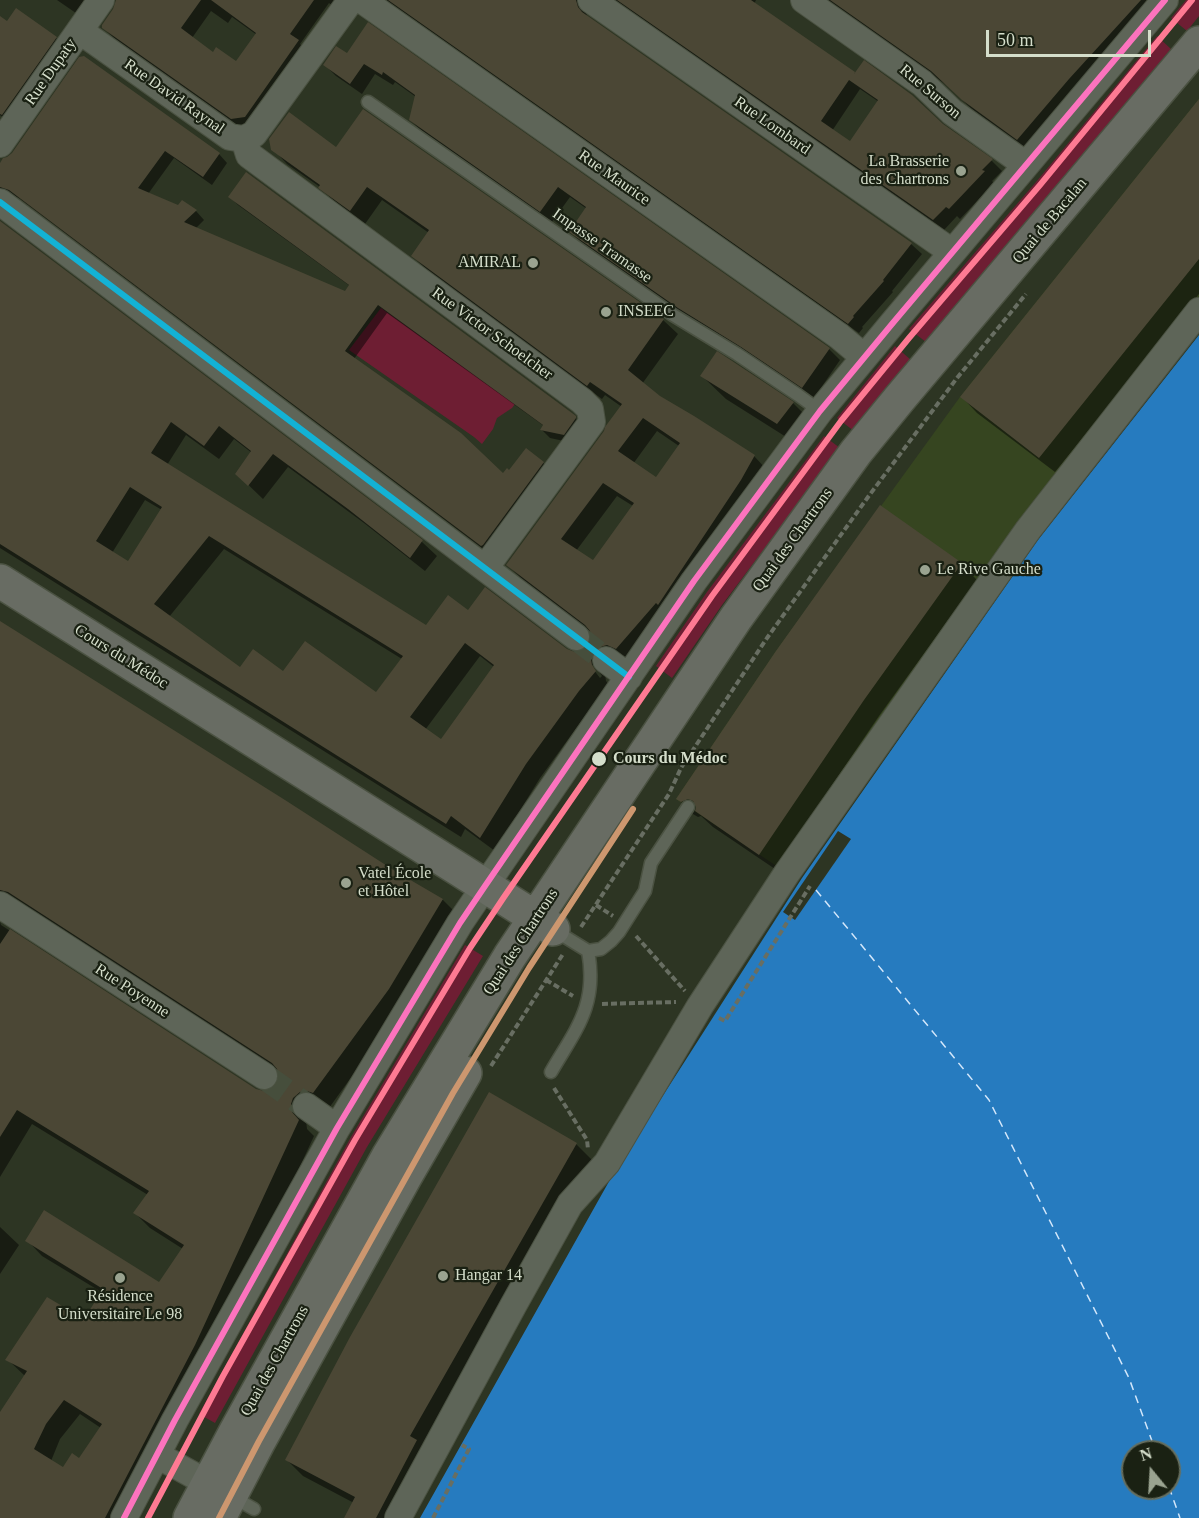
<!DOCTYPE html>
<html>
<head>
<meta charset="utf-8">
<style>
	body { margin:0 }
	#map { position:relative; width:1199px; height:1518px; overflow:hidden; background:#2d3523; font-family:Georgia,serif }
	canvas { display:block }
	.north { position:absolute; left:1121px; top:1440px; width:60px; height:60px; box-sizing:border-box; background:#1a2113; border:2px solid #656d5d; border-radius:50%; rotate:342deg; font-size:16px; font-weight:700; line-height:24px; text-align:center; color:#d5decb }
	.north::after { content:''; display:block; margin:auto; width:21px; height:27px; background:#9aa390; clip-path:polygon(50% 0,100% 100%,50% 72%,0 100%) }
	.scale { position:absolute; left:986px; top:30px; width:165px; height:27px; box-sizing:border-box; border:3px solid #d5decb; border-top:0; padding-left:8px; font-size:18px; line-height:21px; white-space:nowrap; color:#d5decb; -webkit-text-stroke:4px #1a2113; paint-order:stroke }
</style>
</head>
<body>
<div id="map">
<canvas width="1199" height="1518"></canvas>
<div class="north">N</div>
<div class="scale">50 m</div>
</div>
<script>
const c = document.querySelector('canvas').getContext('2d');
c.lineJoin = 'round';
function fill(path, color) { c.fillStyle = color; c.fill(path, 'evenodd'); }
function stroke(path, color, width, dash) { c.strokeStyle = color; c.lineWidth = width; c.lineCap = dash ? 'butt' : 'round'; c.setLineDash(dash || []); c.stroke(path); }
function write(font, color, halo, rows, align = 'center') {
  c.font = font + ' Georgia,serif'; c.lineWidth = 4.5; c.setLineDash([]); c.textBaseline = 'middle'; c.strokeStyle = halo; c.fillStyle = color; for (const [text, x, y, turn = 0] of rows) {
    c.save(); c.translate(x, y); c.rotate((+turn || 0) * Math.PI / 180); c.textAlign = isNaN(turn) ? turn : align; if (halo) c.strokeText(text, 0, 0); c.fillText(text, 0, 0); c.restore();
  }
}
fill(new Path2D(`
	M1199,99V311L787,873L676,799L776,651L960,397Z`), '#364520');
fill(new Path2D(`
	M1186,0H1199V16L1187,31L1171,18Z
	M1157,36L1171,49L926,342L909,329L1036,182Z
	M381,308L515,404L512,408L497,418L493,429L482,444L474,437L349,350Z
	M895,346L911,360L854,431L837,418Z
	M824,436L840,448L722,605L672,678L656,666L707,592Z
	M465,945L483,956L367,1147L215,1423L199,1414L351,1137Z`), '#6e1e33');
fill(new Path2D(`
	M1199,335V1518H420L616,1169L802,878L1038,540ZM1133,1452H1169V1488H1133Z`), '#267bbf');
fill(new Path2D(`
	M838,831L851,839L795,920L783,912Z`), '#2d3523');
fill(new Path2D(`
	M57,0H101L86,20Z
	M117,0H337L333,6L329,3L300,44L308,52L243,129L115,39L104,28L115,9ZM211,11L228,23L232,17L257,35L237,63L213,54L192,38Z
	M386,0H591L586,11L587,18L911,244L922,254L892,291L893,292L862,327L863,328L859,333Z
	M615,0H756L754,4L855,74L942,125L992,161L1002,171L992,181L994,183L960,219L957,216L944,230ZM860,89L879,102L851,143L832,131Z
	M820,0H1172L1034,155L979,116L948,86L830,3Z
	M0,17L7,23L56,38L66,49L13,125L0,115Z
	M368,24L829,349L840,360L814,398L754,358L690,319L582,243L571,232L587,209L570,197L552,222L422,131L410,120L416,97L395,82L393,85L375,74L362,94L336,76L325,65L347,55Z
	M80,58L219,154L227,163L212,185L174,158L148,194L178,207L182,202L196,211L204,220L195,229L346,293L350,286L238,205L230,197L571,414L581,423L573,443L550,438L542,430L544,426L387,313L354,359L503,475L543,463L552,471L490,554L19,198L11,195L0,199V165L13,154Z
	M1199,102V294L1055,472L977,413L962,397Z
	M363,111L663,320L678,334L642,384L659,397L754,456L768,471L631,662L605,674L606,681L610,686L593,705L540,778L495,851L465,829L461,837L0,548V223L422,542L437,556L425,571L364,523L288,467L263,499L237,474L252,453L234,439L219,459L186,435L167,465L427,627L468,612L575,653L583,652L589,647L592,640L591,632L522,579L508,565L622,407L605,395L602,399L427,270L413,256L429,233L382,200L365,224L335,202L320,187L287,164L273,149H336ZM657,431L679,446L656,479L633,464ZM617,496L633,506L593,562L576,551ZM145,500L162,510L129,563L112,553ZM224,549L402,659L376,694L284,673L240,669L169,617ZM480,656L494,667L441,741L425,730ZM590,665H594L602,676L600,678Z
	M702,376L793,403L817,427L802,447L726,399Z
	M961,564L977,580L879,716L775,869L713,827L701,816L698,817L693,814L678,799Z
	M0,623L394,872L443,900L458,915L404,1004L329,1108L306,1120L307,1129L314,1136L210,1360L128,1518H0V1414L25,1376L7,1359L84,1322L103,1293L42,1256L27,1240L160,1284L183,1249L150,1228L135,1213L148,1195L32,1124L0,1177V922L1,925L255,1090L264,1092L272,1090L278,1085L280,1076L279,1072L25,907L0,920ZM80,1414L101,1428L79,1460L63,1469L51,1461L60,1439Z
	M576,1144L592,1160L427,1452L400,1518H346L354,1503L303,1476L286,1459Z
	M0,1227L19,1245L0,1274Z`), '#0007');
stroke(new Path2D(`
	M816,890L989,1100L1129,1378L1156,1452
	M1169,1487L1180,1518`), '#d3e7fb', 1.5, [8, 6]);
fill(new Path2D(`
	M116,0H201L181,28L213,52L216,47L236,61L256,33L211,0H314L290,34L299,40L245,117L231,119L102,28V25L113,9Z
	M388,0H576L578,7L582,12L912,243L883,280L884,281L853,316L854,317L848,324Z
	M617,0H751L855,72L854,74L864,60L912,95L943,124L993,159L982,170L985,171L949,209L946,207L933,220ZM849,80L878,100L850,141L821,121Z
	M830,0H1141L1069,79L1017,140L962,100L931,71Z
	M16,8L57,37L2,115L0,114V16L7,21Z
	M368,22L830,348L802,388L741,347L678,308L569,232L586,207L558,187L540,212L409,120L415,95L383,72L382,75L364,64L350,84L323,65L336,46L347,53Z
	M84,56L220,153L203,177L165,151L138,188L178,205L182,200L197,210L184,222L345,291L349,285L228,197L246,172L576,416V418L564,435L540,430L543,425L378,305L345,351L461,433L503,473L507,468L509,470L526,448L544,462L483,545L481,546L9,190L0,187V163L3,158L7,157L12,153L79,57Z
	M1199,99V259L1039,458L960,397Z
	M363,109L664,319L628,370L660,396L694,416L755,455L741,480L658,605L656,603L616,649L607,645L600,647L594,652L591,659L592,665L596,671L579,691L526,764L480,838L451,816L446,824L0,544V221L423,540L410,558L348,509L273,454L248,486L235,474L251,451L219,426L204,446L171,422L151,453L426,625L448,595L468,610L485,587L567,649L575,652L582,651L588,646L591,638L590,631L585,625L506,565L604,431L605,427L622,404L590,382L587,386L411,256L429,230L367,187L350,211L318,188L320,185L271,150L269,139L289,112L336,147ZM643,418L680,443L656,477L618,451ZM603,483L634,503L593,560L561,539ZM130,487L162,507L128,561L96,541ZM209,536L403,656L376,692L305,641L283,671L253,649L240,667L154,604ZM465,643L494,665L441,739L410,717Z
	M717,351L794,402L777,424L700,376Z
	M880,505L962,563L864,700L759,855L695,811L696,807L693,801L688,799L681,802L676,799L776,651Z
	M0,621L285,800L395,871L443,899L389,989L313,1093L307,1091L300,1092L293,1098L291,1104L292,1112L299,1120L195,1345L105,1518H0V1412L27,1371L5,1360L47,1297L84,1319L103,1289L25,1241L44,1210L159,1282L184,1245L133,1213L149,1191L17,1110L0,1137V944L10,929L256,1089L264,1091L271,1089L277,1084L279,1076L277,1069L272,1063L8,892L0,890ZM64,1400L102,1424L79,1458L72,1453L63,1467L34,1449L46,1424Z
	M489,1092L577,1143L410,1436L417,1440L376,1518H344L355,1497L285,1460L350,1337Z`), '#4b4735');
stroke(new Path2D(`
	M576,637L606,660
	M264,1076L306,1106`), '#464e3c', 26, [26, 13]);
const lane = new Path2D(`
	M368,102L673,315L737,354L798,395L820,411
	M554,930L588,951L601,949L611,941L619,932L645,891L651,863L688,807
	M551,1072C576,1029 598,1005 588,951
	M231,1496L254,1509`);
const street = new Path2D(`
	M362,0L839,336L864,357
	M591,0L952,252
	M804,0L922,83L952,112L1026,165
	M80,31L230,137L244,139L254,134L351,0
	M244,139L249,155L582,401L590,409L592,422L485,568
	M0,144L101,0
	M0,202L576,637
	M606,660L629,677
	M0,905L264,1076
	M306,1106L337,1128
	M157,1455L222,1491
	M124,1518L175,1420L337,1128L460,923L485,886L694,581L820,411L892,324L1165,0
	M398,1518L513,1306L570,1204L607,1163L700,1006L787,873L1028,530L1199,311`);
const secondary = new Path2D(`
	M0,581L460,870L553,929
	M190,1518L236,1431L389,1155L510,956L736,618L856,452L900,398L1199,43
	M219,1518L259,1441L405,1177L465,1073`);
stroke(lane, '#4b5242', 15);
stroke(street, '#4b5242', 28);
stroke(secondary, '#4b5242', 36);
stroke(new Path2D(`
	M596,905L613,916
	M581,927L669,794L681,768L767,638L868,497L957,378L1026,294
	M636,936L685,991
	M546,980L573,996
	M602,1004L676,1002
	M719,1018L725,1021L810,886
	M491,1066L563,954
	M554,1088L587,1140L588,1149
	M433,1518L469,1449L462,1445`), '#686e62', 4, [6, 3]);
stroke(lane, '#5e6558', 12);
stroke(street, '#5e6558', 26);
stroke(secondary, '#686c63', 33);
stroke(new Path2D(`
	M0,202L629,677`), '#13b2d5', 6);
stroke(new Path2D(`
	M124,1518L175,1420L337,1128L460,923L485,886L694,581L820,411L892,324L1165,0`), '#fc73be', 6);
stroke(new Path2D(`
	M219,1518L259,1441L453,1093L529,968L633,809`), '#cd976f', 6);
stroke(new Path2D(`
	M148,1518L223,1376L355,1140L470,948L504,897L712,596L841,421L909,338L1040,185L1192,0`), '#fe7a93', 6);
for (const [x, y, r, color] of [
	[961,171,6,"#9aa390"],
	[533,263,6,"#9aa390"],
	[606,312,6,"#9aa390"],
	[925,570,6,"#9aa390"],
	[599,759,8,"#d5decb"],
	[346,883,6,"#9aa390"],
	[443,1276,6,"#9aa390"],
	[120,1278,6,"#9aa390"]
]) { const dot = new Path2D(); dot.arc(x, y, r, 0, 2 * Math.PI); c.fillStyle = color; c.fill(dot); stroke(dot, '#1a2113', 2); }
write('16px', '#d5decb', '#1a2113', [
	["Rue Dupaty",51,72,-55],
	["Rue Surson",930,92,40],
	["Rue David Raynal",174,97,35],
	["Rue Lombard",772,126,35],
	["Rue Maurice",614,178,35],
	["Quai de Bacalan",1050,221,-50],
	["Impasse Tramasse",602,246,35],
	["Rue Victor Schoelcher",492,334,36],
	["Quai des Chartrons",793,540,-54],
	["Cours du Médoc",121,657,32],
	["Quai des Chartrons",521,942,-57],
	["Rue Poyenne",132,991,33],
	["Quai des Chartrons",275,1361,-61]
]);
write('16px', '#d5decb', '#1a2113', [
	["La Brasserie",949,162,"right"],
	["des Chartrons",949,180,"right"],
	["AMIRAL",521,263,"right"],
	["INSEEC",618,312],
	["Le Rive Gauche",937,570],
	["Vatel École",358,874],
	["et Hôtel",358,892],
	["Hangar 14",455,1276],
	["Résidence",120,1297,"center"],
	["Universitaire Le 98",120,1315,"center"]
], 'left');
write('bold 16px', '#d5decb', '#1a2113', [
	["Cours du Médoc",613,759]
], 'left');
</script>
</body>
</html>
